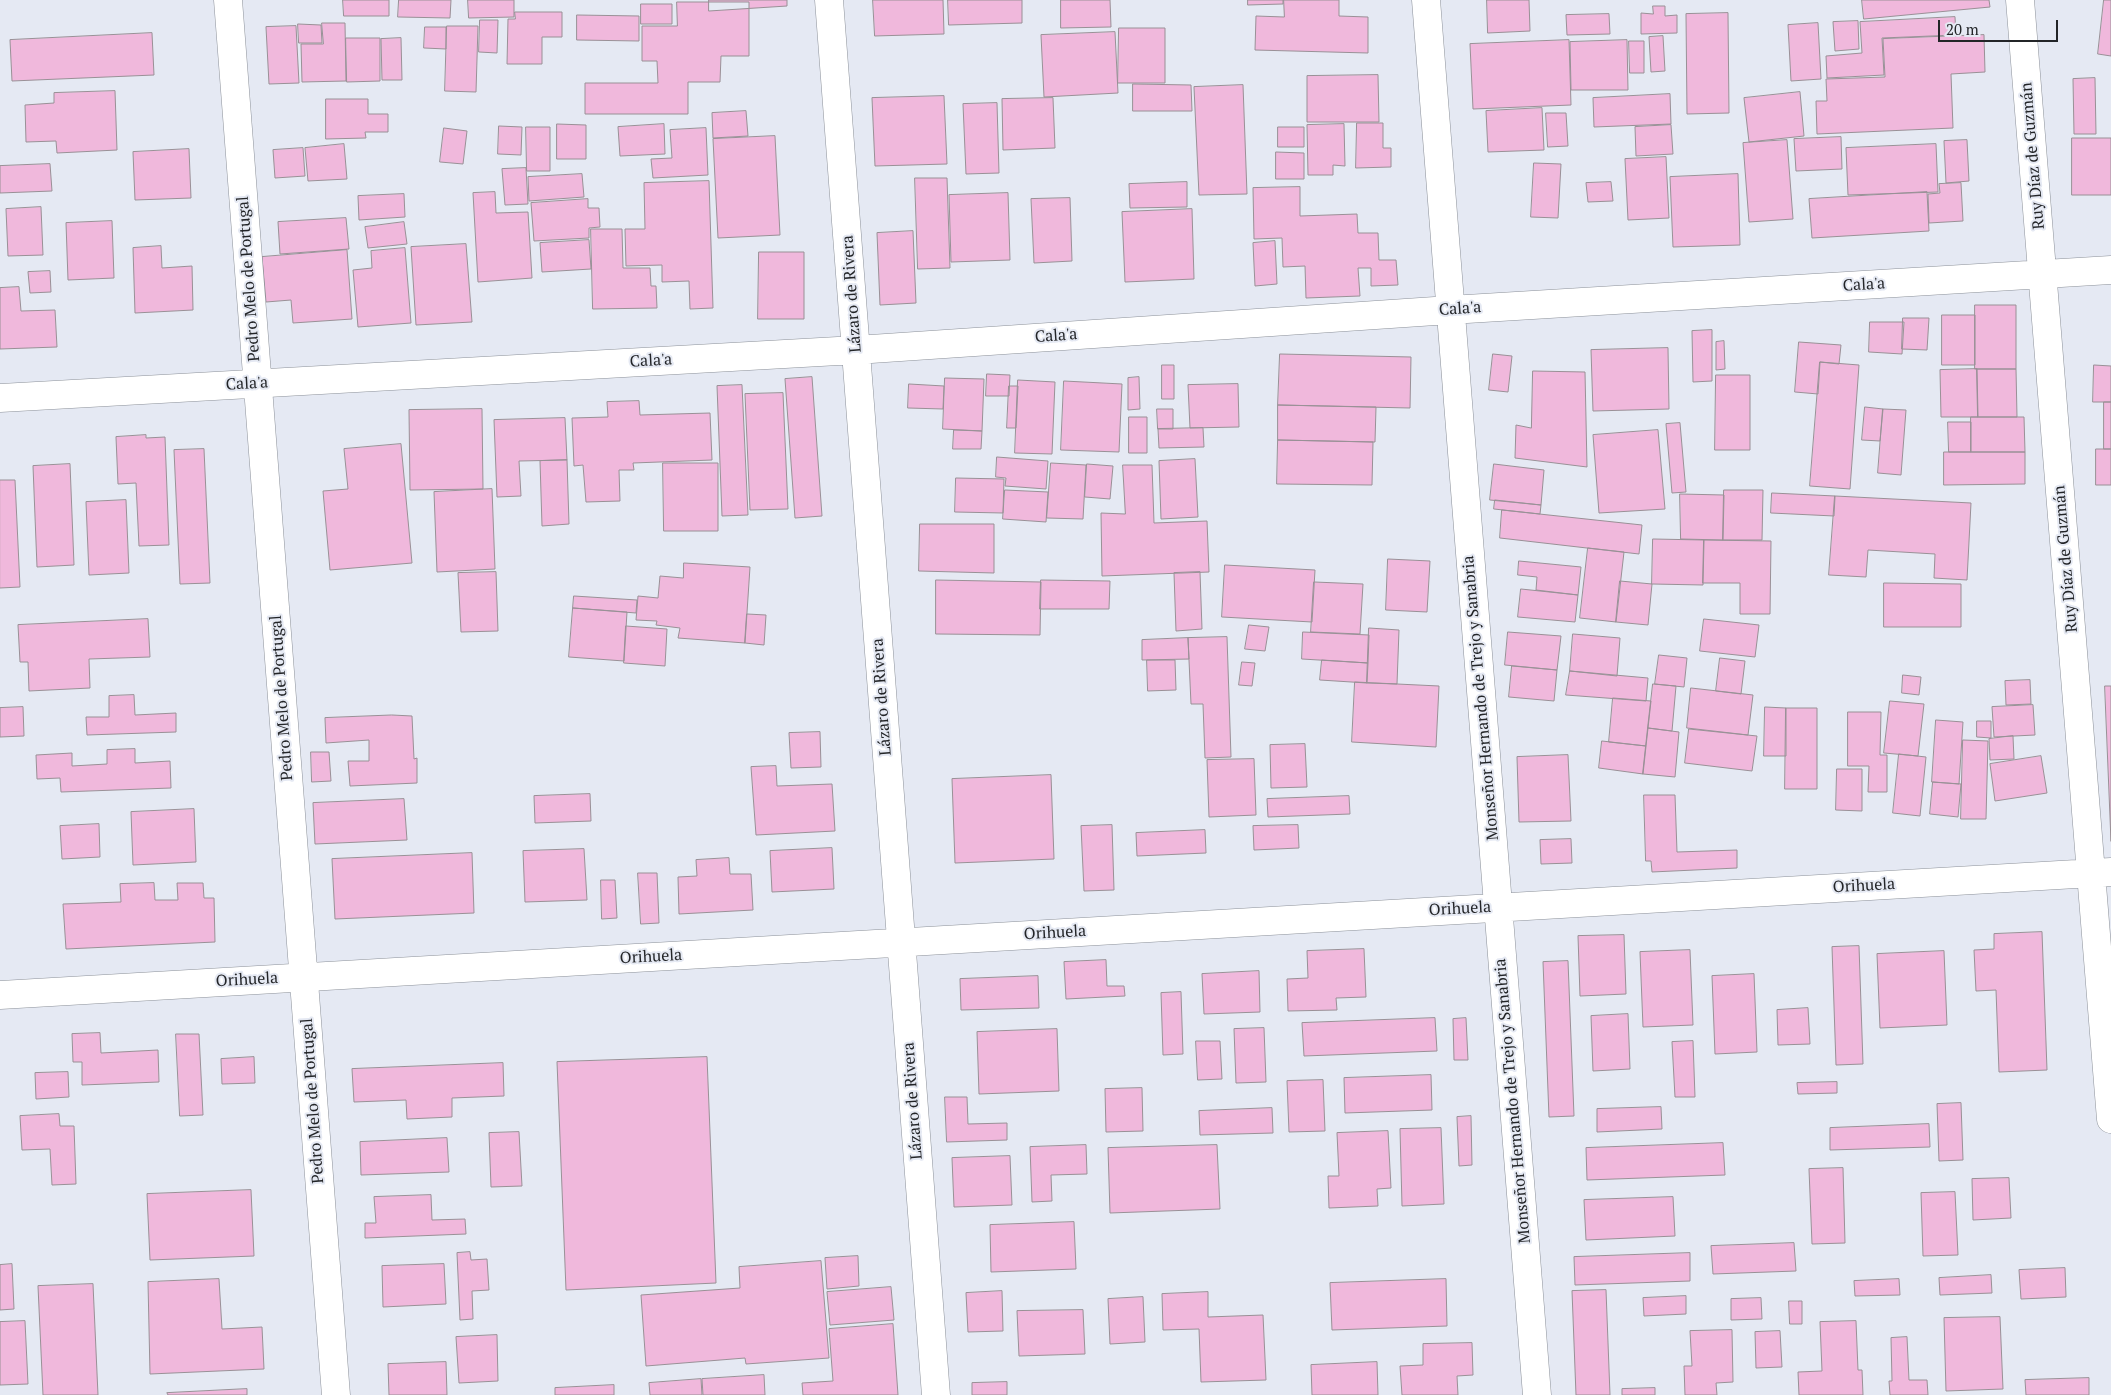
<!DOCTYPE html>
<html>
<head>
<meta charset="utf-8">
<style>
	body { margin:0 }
	#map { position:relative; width:2111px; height:1395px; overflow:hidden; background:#e5e9f3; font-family:"PT Serif",serif }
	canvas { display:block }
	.scale { position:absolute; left:1938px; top:20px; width:120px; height:22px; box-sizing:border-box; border:2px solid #232528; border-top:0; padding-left:6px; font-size:15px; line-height:18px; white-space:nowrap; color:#232528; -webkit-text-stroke:4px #e5e9f3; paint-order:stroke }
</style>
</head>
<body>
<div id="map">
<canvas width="2111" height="1395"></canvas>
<div class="scale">20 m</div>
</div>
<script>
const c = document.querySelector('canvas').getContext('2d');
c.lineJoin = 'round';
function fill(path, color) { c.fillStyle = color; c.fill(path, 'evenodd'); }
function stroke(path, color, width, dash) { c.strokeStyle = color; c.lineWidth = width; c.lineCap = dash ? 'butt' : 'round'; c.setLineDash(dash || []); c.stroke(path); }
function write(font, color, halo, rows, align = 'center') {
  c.font = font + ' "PT Serif",serif'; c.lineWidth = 4; c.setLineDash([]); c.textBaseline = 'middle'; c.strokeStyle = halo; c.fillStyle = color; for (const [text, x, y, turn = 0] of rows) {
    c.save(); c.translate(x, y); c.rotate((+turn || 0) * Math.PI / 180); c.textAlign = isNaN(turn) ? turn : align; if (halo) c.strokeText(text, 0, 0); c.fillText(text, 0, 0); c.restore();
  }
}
const building = new Path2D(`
	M343,0H389V16H344Z
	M399,0H451L450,18L398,17Z
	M468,0H514V17L469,18Z
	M709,0H787V6L709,11Z
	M873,0H943L944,34L875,36Z
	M948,0H1022V23L949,25Z
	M1061,0H1110L1111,27L1061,28Z
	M1248,0H1283V4L1248,5Z
	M1284,0H1339V16L1368,17V53L1255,50L1256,16L1284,17Z
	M1487,0H1529L1530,31L1488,33Z
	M1862,0H1989L1990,7L1864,19Z
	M2104,0H2111V56L2098,54Z
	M677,2H749V56H721L720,82H688V114H585V83H658L657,61H642V26H677Z
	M641,4H672V24H641Z
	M1653,6H1665V16L1677,15V33L1641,34V13L1653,14Z
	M515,12H562V37H542V64H507L508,19H515Z
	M1728,13L1729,113L1687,114L1686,14Z
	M1609,14L1610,34L1567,35L1566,15Z
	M577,15L639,16V41L577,40Z
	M1955,17L1956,35L1882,38L1884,75L1827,78L1826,56L1862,53L1860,22Z
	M480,20H498L497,53L479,52Z
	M1858,21L1859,49L1835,51L1833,22Z
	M322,23H345L346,81L302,82L301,44H323Z
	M1818,23L1821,79L1791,81L1788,25Z
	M298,24L321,25L322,43H299Z
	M296,26L299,83L269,84L266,27Z
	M447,26H478L476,92L445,91Z
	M425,27H446V49L424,48Z
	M1119,28H1165V83H1118Z
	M1115,32L1118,93L1044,97L1041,35Z
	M152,33L154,75L12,81L10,40Z
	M1984,35L1985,72L1951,74L1953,128L1817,134L1816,101H1827L1826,79L1885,77L1883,39Z
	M1663,36L1665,71L1651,72L1649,37Z
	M346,38H380V81L347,82Z
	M401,38L402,80H382L381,39Z
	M1569,40L1571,105L1473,109L1470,44Z
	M1627,40L1628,90H1571L1570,42Z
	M1629,41H1644V73H1630Z
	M1378,75L1379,122H1307V76Z
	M2095,78L2096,134H2074L2073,79Z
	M1133,84L1191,85L1192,111H1133Z
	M1243,85L1247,194L1199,195L1194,87Z
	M115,91L117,150L57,153L56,141L26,142L25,105L54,103V93Z
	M1800,92L1804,136L1749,142L1744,98Z
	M1670,94L1671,124L1594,127L1593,98Z
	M944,96L947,164L875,166L872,98Z
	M1053,98L1055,148L1003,150L1002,99Z
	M326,99H368V114H388V132H365L366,138L326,139Z
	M997,103L999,173L966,174L963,104Z
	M1542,108L1544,150L1488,152L1486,111Z
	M746,111L748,136L713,138L712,113Z
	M1546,113H1566L1568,146L1548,147Z
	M1357,123H1383V148H1391V167L1356,168Z
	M557,124L586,125V159H557Z
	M664,124L665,154L620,156L618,127Z
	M1344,124L1345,166L1333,165V175H1308L1307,125Z
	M1671,125L1673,154L1636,156L1635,127Z
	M499,126L522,127L521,155L498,154Z
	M526,127H550V171H527Z
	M1278,127H1304V147H1278Z
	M444,128L467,131L463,164L440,162Z
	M706,128L708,175L653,178L651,159L672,158L670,130Z
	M775,136L780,235L718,238L713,139Z
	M1841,137L1842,169L1796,171L1794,139Z
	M2072,138H2111V195H2072Z
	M1787,140L1793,219L1749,222L1743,143Z
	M1967,140L1969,181L1946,183L1944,141Z
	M344,144L347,179L308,181L305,148Z
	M1936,144L1938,192L1848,195L1846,148Z
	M303,148L305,176L275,178L273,150Z
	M189,149L191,198L135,200L133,152Z
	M1276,152L1304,153V179H1276Z
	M1666,157L1669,218L1628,220L1625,159Z
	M1534,163L1561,164L1558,218L1531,217Z
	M50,164L52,191L0,193V166Z
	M526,168L528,204L505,205L502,169Z
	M582,174L584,197L529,201L528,177Z
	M1738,174L1740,245L1673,247L1670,177Z
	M915,178H947L950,268L918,269Z
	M709,181L713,308L690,309L689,281L662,282V265L626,266L625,229H645L644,183Z
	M1187,182V207L1130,208L1129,184Z
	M1611,182L1613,201L1588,202L1586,183Z
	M1961,183L1963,221L1929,223L1928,194L1940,193L1939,184Z
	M1300,187V216L1357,214L1358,233H1378L1379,260H1396L1398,285L1371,286V268H1358L1360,296L1306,298L1305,266L1283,267L1282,238L1254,239L1253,188Z
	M495,192L496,213L528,212L532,278L478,282L473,193Z
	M1927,192L1929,231L1812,238L1809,199Z
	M1008,193L1010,260L951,262L949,195Z
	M404,194L405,217L359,220L358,196Z
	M1070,198L1072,261L1034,263L1031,199Z
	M588,199V208H599L600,227L589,228V238L534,241L531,203Z
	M41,207L43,255L8,256L6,209Z
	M1192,209L1194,279L1125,282L1122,212Z
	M346,218L349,249L280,254L278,222Z
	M112,221L114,278L68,280L66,223Z
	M404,222L407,244L368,248L365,227Z
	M591,229H622L623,268H650L651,286H656L657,308L593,309Z
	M913,231L916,303L880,305L877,233Z
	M589,240L591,269L542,272L540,243Z
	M1275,241L1277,284L1255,286L1253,243Z
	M466,244L472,322L416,325L411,247Z
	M161,246L162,268L192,266L193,310L135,313L133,248Z
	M405,248L411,323L358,327L353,270L372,268L371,251Z
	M347,250L352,319L293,323L291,300L266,302L262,257Z
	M759,252H804V319H758Z
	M50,271L51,292L30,293L28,272Z
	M19,287L21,311L55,310L57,347L0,349V288Z
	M1975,305H2016V369H1975Z
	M1942,315H1975V365H1942Z
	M1903,318H1929L1927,350L1902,349Z
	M1870,322H1904L1902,354L1869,352Z
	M1712,330V381L1693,382L1692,331Z
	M1724,341L1725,369L1716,370V342Z
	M1799,342L1841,345L1839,364L1820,362L1818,394L1795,392Z
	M1668,348L1669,409L1593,411L1591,350Z
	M1280,354L1411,357L1410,408L1278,405Z
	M1493,354L1512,356L1508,392L1489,390Z
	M1820,362L1859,365L1850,489L1810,486Z
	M1162,365H1174V399H1162Z
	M2094,365L2111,366V402H2093Z
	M1977,369L1978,417H1941L1940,370Z
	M1977,369H2016L2017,417H1978Z
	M1533,371L1585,372L1587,467L1515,458L1516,425L1531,428Z
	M987,374L1010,375L1009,396H986Z
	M1716,375H1750V450H1715Z
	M812,377L822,516L795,518L785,379Z
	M1139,377L1140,409L1128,410V378Z
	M945,378L984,379L982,431L943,429Z
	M1018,380L1055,382L1052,454L1015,453Z
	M1064,381L1122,384L1119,452L1061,450Z
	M909,384L944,386L943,409L908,408Z
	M1238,384L1239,427L1190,428L1188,385Z
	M742,385L748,515L722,516L717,386Z
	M1009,386H1018L1016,428H1007Z
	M783,393L788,509L750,510L745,394Z
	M639,401L640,415L710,413L712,460L633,463L634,470H619L620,501L586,502L583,465L574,466L572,418L608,417L607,402Z
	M2104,402H2111V449H2104Z
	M1278,405L1376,407L1375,442L1278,440Z
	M1865,407L1883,409L1880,441L1862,440Z
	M482,409L483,489L410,490L409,410Z
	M1157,409H1173V429H1158Z
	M1883,409L1906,410L1901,475L1878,473Z
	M1129,417H1147V453H1129Z
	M1971,417H2024L2025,452H1971Z
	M565,418L567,460L519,461L521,496L497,497L494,420Z
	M1948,422H1971V452H1949Z
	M1680,423L1686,492L1672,493L1666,424Z
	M1203,428L1204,447L1159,448L1158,429Z
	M954,430L982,431L981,449H953Z
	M1658,430L1665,509L1599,513L1593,435Z
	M146,435V438L165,437L169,545L139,546L136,483L118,484L116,437Z
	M1278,440L1373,442L1372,485L1277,484Z
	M401,444L412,563L330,570L323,491L348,489L344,449Z
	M204,449L210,583L180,584L174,450Z
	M2096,449H2111V485H2096Z
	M1944,452H2025V484L1944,485Z
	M997,457L1048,461L1046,489L1005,486L1006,478L996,477Z
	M1195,459L1198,517L1161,519L1159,461Z
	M567,460L569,524L542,526L540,461Z
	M663,463H718V531H664Z
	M1051,463L1086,465L1083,519L1047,518Z
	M70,464L74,565L37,567L33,466Z
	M1087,464L1113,466L1110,499L1085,497Z
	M1494,464L1544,470L1541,505L1490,500Z
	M1123,465H1152L1154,523L1207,521L1209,572L1102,576L1101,513L1125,514Z
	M956,478L1004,479L1003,513L955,512Z
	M0,480H15L20,587L0,588Z
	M492,489L495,569L437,572L434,492Z
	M1005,490L1048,492L1046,522L1003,519Z
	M1724,490H1763L1762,540H1723Z
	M1772,493L1835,496L1834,516L1771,513Z
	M1680,494L1724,495L1723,540L1681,539Z
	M1835,496L1971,503L1967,580L1934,578L1935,554L1868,550L1866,577L1829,575Z
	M126,500L129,573L89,575L86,502Z
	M1495,500L1541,505L1540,514L1494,509Z
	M1502,510L1642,525L1639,554L1500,538Z
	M920,524H994V573L919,571Z
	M1653,539L1704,540L1703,585L1652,584Z
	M1704,540L1771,541L1770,614H1740V583H1703Z
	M1588,548L1624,552L1616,622L1580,618Z
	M1388,559L1430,561L1427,612L1386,610Z
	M1519,561L1581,567L1578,595L1536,590L1537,577L1518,575Z
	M684,563L750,567L745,643L678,638L680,628L656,625L657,621L636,620L638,596L658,598L660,576L683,578Z
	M1225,565L1315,570L1312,622L1222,617Z
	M496,572L498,631L461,632L458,573Z
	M1200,572L1202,629L1176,631L1174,573Z
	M936,580L1041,582L1040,635L936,634Z
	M1041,580L1110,581L1109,609H1040Z
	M1620,581L1652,584L1648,625L1616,622Z
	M1314,582L1363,584L1360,634L1311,632Z
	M1884,583L1961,584V627H1884Z
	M1521,589L1578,595L1575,622L1518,617Z
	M574,596L637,600L636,613L573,608Z
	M573,608L627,612L624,661L569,657Z
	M747,614L766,615L764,645L745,643Z
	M148,619L150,657L89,659L90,688L29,691L28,662H20L18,625Z
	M1704,619L1759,625L1755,657L1700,651Z
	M1249,625L1269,627L1265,651L1245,649Z
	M626,626L667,629L665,666L624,663Z
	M1369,628L1399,630L1397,684L1367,683Z
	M1303,632L1369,635L1368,663L1302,659Z
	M1508,632L1561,636L1557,670L1505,665Z
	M1573,634L1620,638L1617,676L1570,671Z
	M1227,637L1231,757L1205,758L1203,704H1191L1188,638Z
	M1188,638L1189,659L1142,660V640Z
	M1659,655L1687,658L1684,687L1655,684Z
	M1720,658L1745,661L1741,694L1716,691Z
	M1147,660H1175L1176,690L1148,691Z
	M1322,660L1368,663L1367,683L1320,680Z
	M1242,662L1255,663L1252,686L1239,685Z
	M1512,666L1557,670L1554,701L1509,697Z
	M1570,671L1648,678L1646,701L1566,695Z
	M1903,675L1921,677L1919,695L1902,693Z
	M2030,680L2031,704L2006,705L2005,681Z
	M1355,682L1439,686L1436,747L1352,742Z
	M1653,684L1676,686L1672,731L1648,728Z
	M2105,686H2111V841Z
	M1691,688L1753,695L1748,735L1687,728Z
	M134,695L135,715L176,713V732L87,735L86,717H109V696Z
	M1613,698L1651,701L1646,746L1609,742Z
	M1890,701L1924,704L1918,756L1884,753Z
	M2033,705L2035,735L1994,737L1992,707Z
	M23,707L24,736L0,737V708Z
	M1765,707L1786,708V756H1764Z
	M1786,708H1817V789H1785Z
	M1848,712H1881L1880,755H1887V792H1868L1869,766H1848Z
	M392,715L412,716L414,759L417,758V783L350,786L348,761H369V740L326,743L325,718Z
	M1936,720L1963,722L1959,784L1932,782Z
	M1977,721H1991V738L1977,737Z
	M1648,728L1679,732L1675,777L1643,774Z
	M1689,729L1757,736L1752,771L1685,763Z
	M820,732L821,767L791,768L789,733Z
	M2013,736L2014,759L1990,760L1989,739Z
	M1963,740L1988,741L1986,819H1961Z
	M1602,741L1646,746L1643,774L1599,768Z
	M1305,744L1307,787L1271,788L1270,745Z
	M135,749V763L170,761L171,788L61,792L60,778L37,779L36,755L72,753V766L107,764V750Z
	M311,752H329L331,781L312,782Z
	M1899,754L1926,757L1920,816L1893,813Z
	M1568,755L1571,821L1519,822L1517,757Z
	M2041,756L2047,793L1995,801L1990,764Z
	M1254,759L1256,815L1209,817L1207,760Z
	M776,766L777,786L832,784L835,831L756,835L751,767Z
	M1837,769H1862V811L1836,810Z
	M1051,775L1054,859L955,863L952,779Z
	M1933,782L1961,784L1958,817L1930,814Z
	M590,794L591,821L535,823L534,796Z
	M1644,795H1675L1677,852L1737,850V868L1652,872L1651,861H1646Z
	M1349,796L1350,814L1268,817L1267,799Z
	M404,799L407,840L315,844L313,803Z
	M194,809L196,862L133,865L131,812Z
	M99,824L100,857L62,859L60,826Z
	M1112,825L1114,890L1084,891L1081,826Z
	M1298,825L1299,848L1254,850L1253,826Z
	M1205,830L1206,853L1137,856L1136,833Z
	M1571,839L1572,863L1541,864L1540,840Z
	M832,848L834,889L772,892L770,851Z
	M584,849L587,900L525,902L523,851Z
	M472,853L474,913L335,919L332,859Z
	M729,858L730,874H751L753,910L679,914L678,877L697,876L696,860Z
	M638,873H657L659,923L641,924Z
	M601,880H615L617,918L602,919Z
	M154,883L155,900H178L177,883H203L204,898H214L215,942L66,949L63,904L121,902L120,884Z
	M2042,932L2047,1070L1999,1072L1996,990L1976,991L1974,950L1994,949V934Z
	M1624,935L1626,994L1580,996L1578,936Z
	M1859,946L1863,1064L1836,1065L1832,947Z
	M1364,949L1366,997L1336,998L1337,1010L1288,1011L1287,979L1308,978L1307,951Z
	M1690,950L1693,1025L1643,1027L1640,952Z
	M1944,951L1947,1025L1880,1028L1877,954Z
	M1106,960L1107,986H1124L1125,996L1066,999L1064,962Z
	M1568,961L1574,1116L1549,1117L1543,962Z
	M1259,971L1260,1012L1204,1014L1202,974Z
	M1754,974L1757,1052L1715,1054L1712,976Z
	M1038,976L1039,1008L961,1010L960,979Z
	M1181,992L1183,1054L1163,1055L1161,993Z
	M1808,1008L1810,1044L1778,1045L1777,1010Z
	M1628,1014L1630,1069L1593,1071L1591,1016Z
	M1435,1018L1437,1051L1304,1056L1302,1023Z
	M1466,1018L1468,1060H1454L1453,1019Z
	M1264,1028L1266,1082L1236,1083L1234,1029Z
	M1057,1029L1059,1091L979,1094L977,1032Z
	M100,1033L101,1053L158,1050L159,1082L82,1085V1062H73L72,1034Z
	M176,1034H199L203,1115L180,1116Z
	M1196,1041H1220L1222,1079L1198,1080Z
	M1693,1041L1695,1097H1675L1672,1042Z
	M254,1057L255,1083L222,1084L221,1059Z
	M707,1057L716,1283L566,1290L557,1062Z
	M503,1063L504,1096L452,1098V1117L407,1119L406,1100L354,1102L352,1069Z
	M68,1072L69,1097L36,1099L35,1073Z
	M1431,1075L1432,1110L1345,1113L1344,1078Z
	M1323,1080L1325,1131L1289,1132L1287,1081Z
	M1837,1082V1093L1798,1094L1797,1083Z
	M1142,1088L1143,1131L1106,1132L1105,1089Z
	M945,1097H967L968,1124L1007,1123V1140L947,1142Z
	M1961,1103L1963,1160L1939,1161L1937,1104Z
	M1661,1107L1662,1129L1597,1132V1109Z
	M1272,1108L1273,1133L1200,1135L1199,1111Z
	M59,1114L60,1126H74L76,1184L52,1185L50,1149L22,1150L20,1116Z
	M1471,1116L1472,1165L1459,1166L1457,1117Z
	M1929,1124L1930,1147L1830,1150V1128Z
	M1441,1128L1444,1204L1402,1206L1400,1129Z
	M1388,1131L1391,1188L1377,1189L1378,1206L1329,1208L1328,1176H1339L1337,1133Z
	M519,1132L522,1186L491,1187L489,1133Z
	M447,1138L449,1172L361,1175L360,1142Z
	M1723,1143L1725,1175L1587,1180L1586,1148Z
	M1086,1145L1087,1174L1051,1175L1052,1201L1032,1202L1030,1147Z
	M1217,1145L1220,1209L1110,1213L1108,1148Z
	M1010,1156L1012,1205L954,1207L952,1158Z
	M1843,1168L1845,1243L1812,1244L1809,1169Z
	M2009,1178L2011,1218L1973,1220L1972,1179Z
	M251,1190L254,1256L150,1260L147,1194Z
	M1955,1192L1958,1255L1923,1256L1921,1193Z
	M431,1195L432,1220L465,1219L466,1234L365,1238V1223H376L374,1197Z
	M1673,1197L1675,1236L1586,1240L1584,1200Z
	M1074,1222L1076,1269L991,1272L990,1225Z
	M1794,1243L1796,1271L1713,1274L1711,1246Z
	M470,1252L471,1260L487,1259L489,1290L472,1291L473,1319L460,1320L457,1253Z
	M1690,1253V1281L1575,1285L1574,1257Z
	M858,1256L859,1286L827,1289L825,1258Z
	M821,1261L829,1358L746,1364L745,1358L646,1366L641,1295L740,1288L739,1267Z
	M12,1264L14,1309L0,1310V1265Z
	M444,1264L446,1304L383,1307L382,1266Z
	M2065,1268L2066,1297L2021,1299L2019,1270Z
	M1991,1275L1992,1293L1940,1295L1939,1278Z
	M219,1279L222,1329L262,1327L264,1369L150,1374L148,1282Z
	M1446,1279L1447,1326L1332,1330L1330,1283Z
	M1899,1279L1900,1295L1855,1296L1854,1281Z
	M93,1284L98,1395H43L38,1286Z
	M891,1287L894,1320L830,1325L827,1292Z
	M1606,1290L1610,1395H1576L1572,1291Z
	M1002,1291L1003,1331L968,1332L966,1293Z
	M1208,1292V1317L1263,1315L1266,1380L1201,1382L1199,1329L1163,1330L1162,1294Z
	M1686,1296V1314L1644,1316L1643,1298Z
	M1143,1297L1145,1342L1110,1344L1108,1299Z
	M1761,1298L1762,1319L1731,1320V1299Z
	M1789,1301H1802V1324H1790Z
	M1083,1310L1085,1354L1019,1356L1017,1311Z
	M2000,1317L2003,1389L1946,1391L1944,1318Z
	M25,1321L28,1384L0,1385V1322Z
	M1856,1321L1858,1370H1862L1863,1395H1799L1798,1372L1822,1371L1820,1322Z
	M893,1324L898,1395H803L802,1383L833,1381L829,1329Z
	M1732,1330L1733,1382L1716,1383L1717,1395H1685L1684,1366H1692L1690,1331Z
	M1780,1331L1782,1367L1756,1368L1755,1332Z
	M497,1335L498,1381L459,1383L456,1337Z
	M1907,1337L1909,1380H1927L1928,1395H1890L1889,1381H1892L1891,1338Z
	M1472,1343L1473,1375L1457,1376L1458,1395H1402L1400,1366L1423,1365V1344Z
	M446,1362L447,1395H389L388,1364Z
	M1377,1362L1378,1395H1312L1311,1365Z
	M764,1375L765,1395H703L702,1379Z
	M2089,1378V1395H2026L2025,1380Z
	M701,1379L702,1395H650L649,1383Z
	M1007,1382V1395H972V1383Z
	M614,1385V1395H555V1388Z
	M1655,1388V1395H1622V1389Z
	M247,1389V1395H168L167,1393Z`);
fill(building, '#f0b8dc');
stroke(building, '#999096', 1);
const street = new Path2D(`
	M228,0L336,1395
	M829,0L936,1395
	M1426,0L1537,1395
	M2020,0L2111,1119
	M0,398L856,350L1450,310L2111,270
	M0,995L2111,872`);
stroke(street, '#8c9199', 29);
stroke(street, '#fff', 28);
write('16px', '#232528', '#e5e9f3', [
	["Ruy Díaz de Guzmán",2033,156,-95],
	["Pedro Melo de Portugal",249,279,-94],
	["Cala'a",1864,285,-3],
	["Lázaro de Rivera",852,294,-94],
	["Cala'a",1460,309,-4],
	["Cala'a",1056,336,-4],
	["Cala'a",651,361,-3],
	["Cala'a",247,384,-3],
	["Ruy Díaz de Guzmán",2066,559,-95],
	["Lázaro de Rivera",882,697,-94],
	["Pedro Melo de Portugal",282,698,-94],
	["Monseñor Hernando de Trejo y Sanabria",1481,698,-95],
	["Orihuela",1864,886,-3],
	["Orihuela",1460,909,-3],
	["Orihuela",1055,933,-3],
	["Orihuela",651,957,-3],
	["Orihuela",247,980,-3],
	["Pedro Melo de Portugal",313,1101,-94],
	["Lázaro de Rivera",913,1101,-94],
	["Monseñor Hernando de Trejo y Sanabria",1513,1101,-95]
]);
</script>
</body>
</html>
